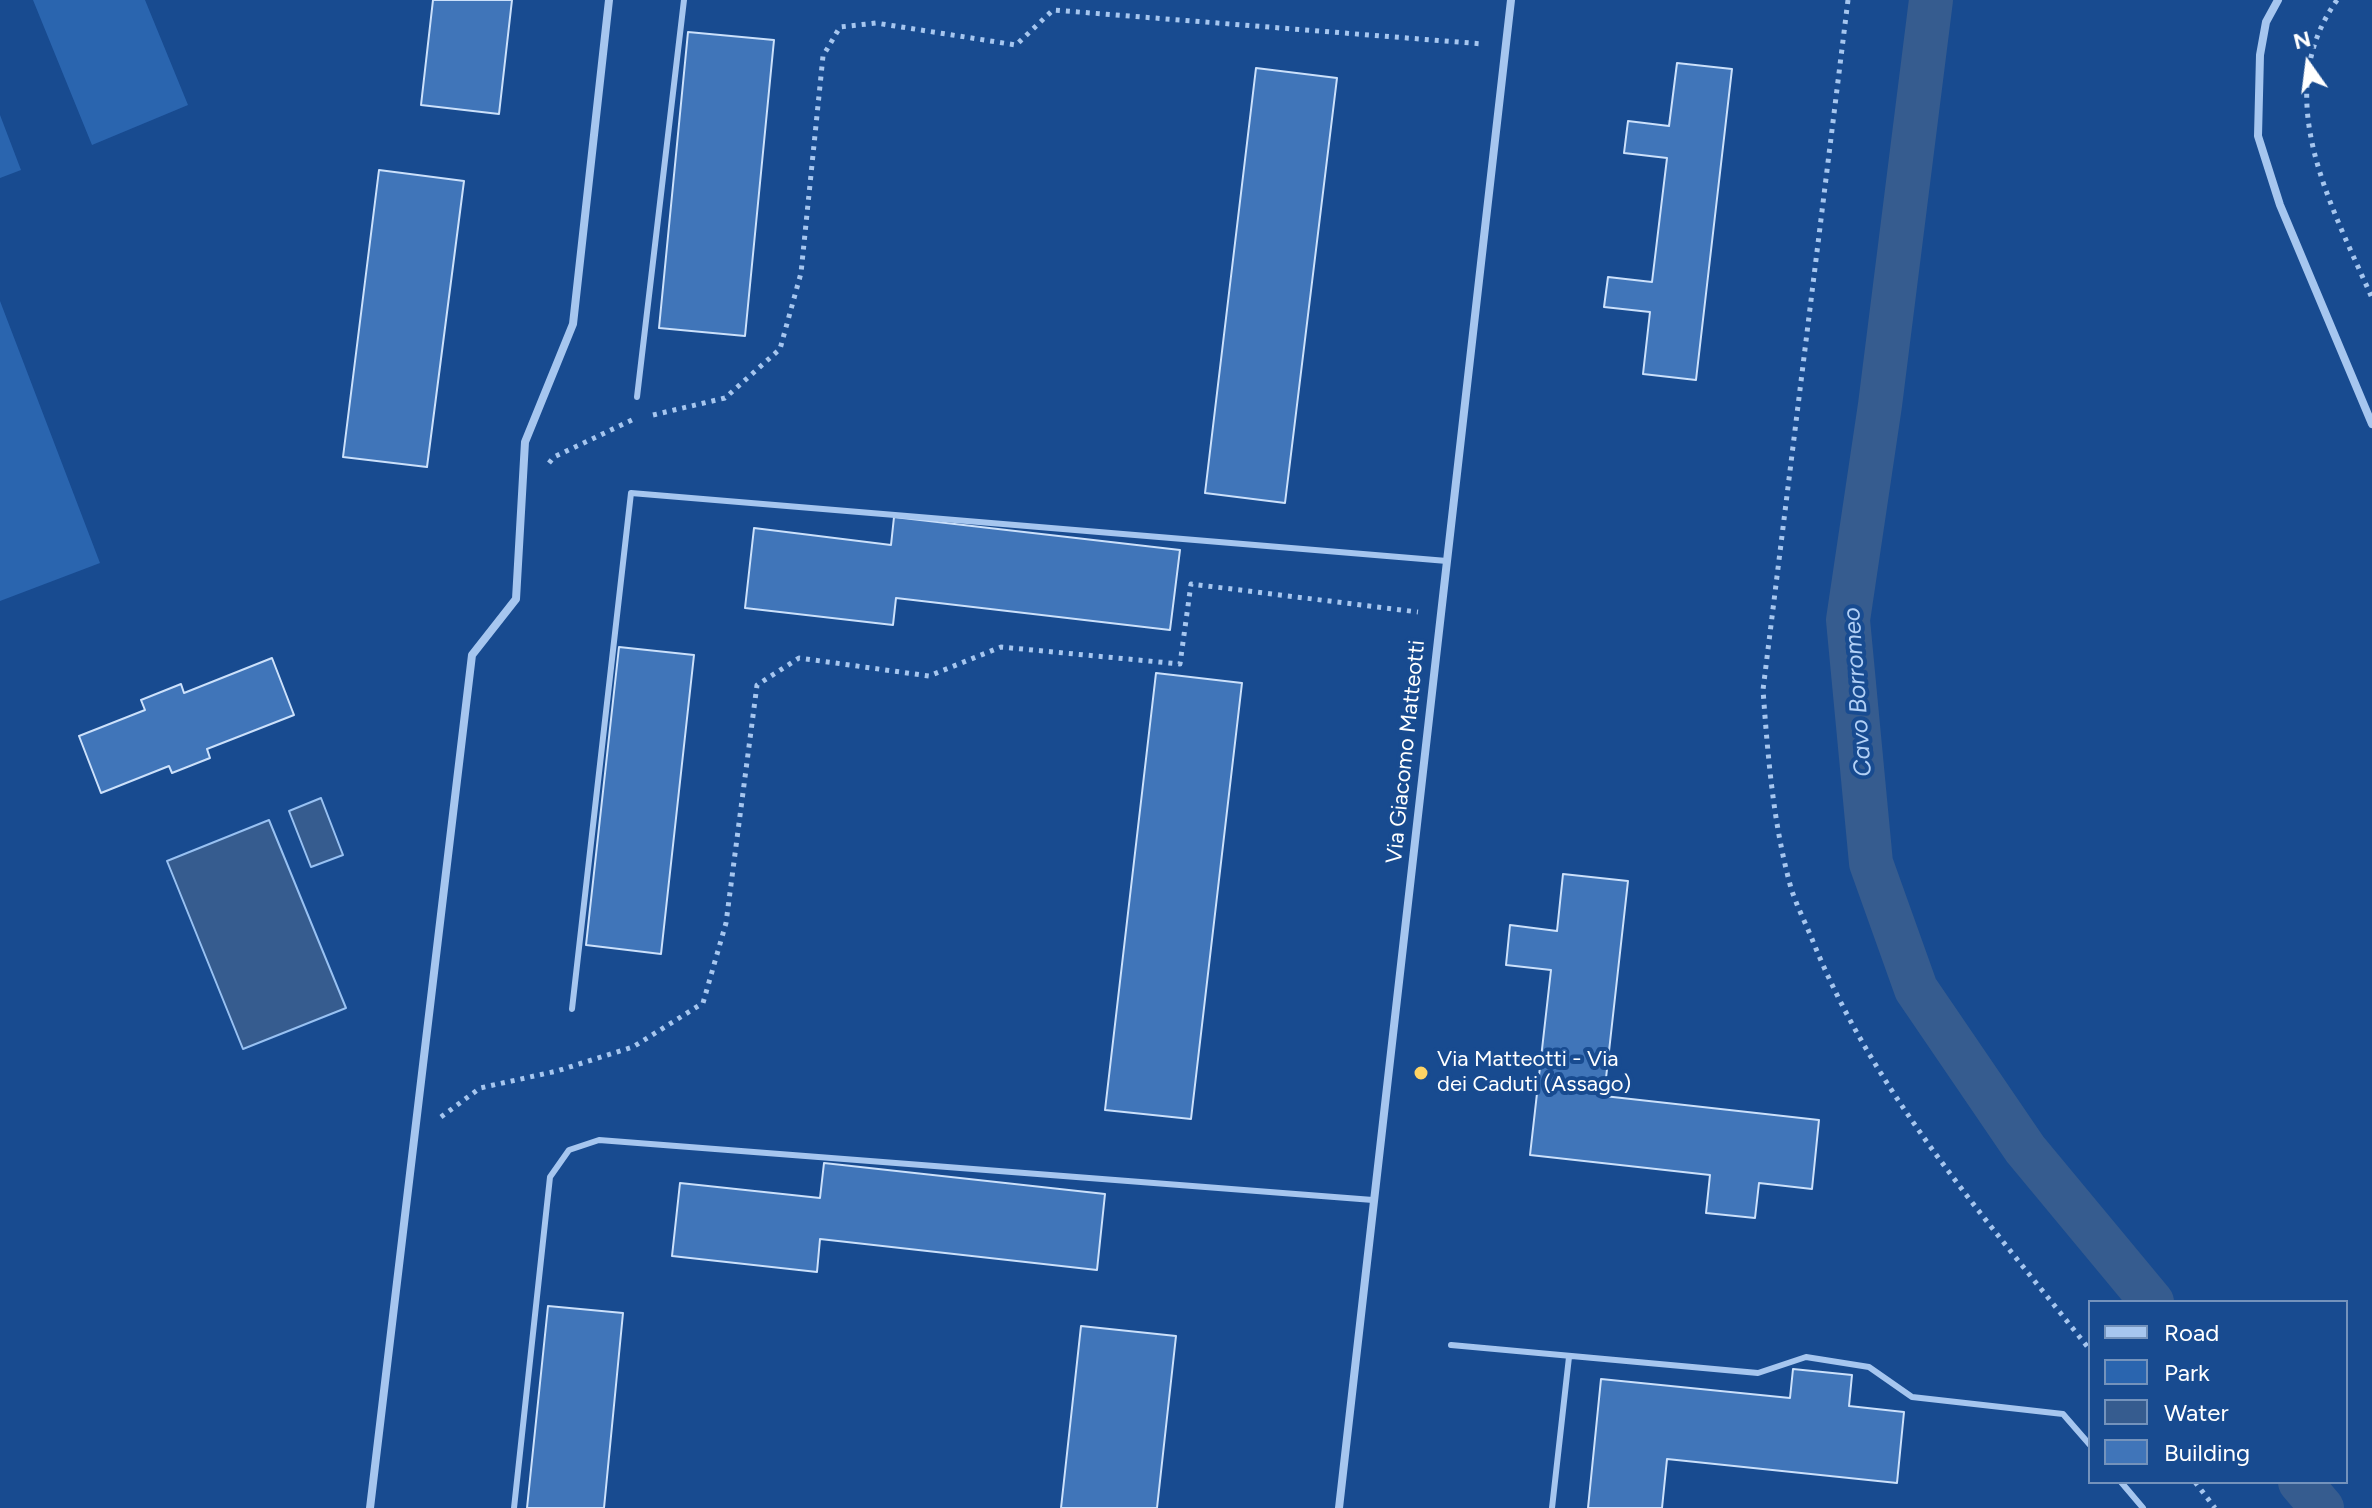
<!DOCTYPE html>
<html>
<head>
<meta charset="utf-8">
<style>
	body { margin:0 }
	#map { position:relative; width:2372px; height:1508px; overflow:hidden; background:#184b90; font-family:Figtree,sans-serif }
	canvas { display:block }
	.legend { position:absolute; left:2088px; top:1300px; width:260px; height:184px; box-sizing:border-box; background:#184b90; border:2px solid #7493bc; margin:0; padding:10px 14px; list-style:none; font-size:24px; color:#fff }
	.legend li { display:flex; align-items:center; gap:16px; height:40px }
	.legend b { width:40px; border:2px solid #7493bc }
	.north { position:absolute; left:2268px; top:24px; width:80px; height:80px; -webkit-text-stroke:6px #184b90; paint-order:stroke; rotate:346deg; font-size:22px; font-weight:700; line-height:32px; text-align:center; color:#fff }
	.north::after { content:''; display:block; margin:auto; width:28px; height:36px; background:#fff; clip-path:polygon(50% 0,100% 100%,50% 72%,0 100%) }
</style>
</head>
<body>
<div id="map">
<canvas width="2372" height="1508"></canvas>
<ul class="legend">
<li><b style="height:10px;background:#a6c6ef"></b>Road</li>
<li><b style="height:22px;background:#2a65af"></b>Park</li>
<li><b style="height:22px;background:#365c8f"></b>Water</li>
<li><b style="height:22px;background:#4075b9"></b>Building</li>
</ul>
<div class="north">N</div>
</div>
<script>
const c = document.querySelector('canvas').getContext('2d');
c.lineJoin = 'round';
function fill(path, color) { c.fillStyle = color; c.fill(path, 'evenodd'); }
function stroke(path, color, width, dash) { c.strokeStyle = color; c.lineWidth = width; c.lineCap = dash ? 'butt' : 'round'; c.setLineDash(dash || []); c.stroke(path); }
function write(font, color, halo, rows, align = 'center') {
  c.font = font + ' Figtree,sans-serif'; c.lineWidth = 8; c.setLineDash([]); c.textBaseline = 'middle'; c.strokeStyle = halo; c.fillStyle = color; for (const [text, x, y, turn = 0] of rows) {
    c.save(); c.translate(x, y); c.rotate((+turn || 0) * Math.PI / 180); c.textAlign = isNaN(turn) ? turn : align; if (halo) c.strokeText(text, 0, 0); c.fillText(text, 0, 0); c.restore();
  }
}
fill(new Path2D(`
	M33,0H145L188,105L92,145Z
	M0,115L21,170L0,178Z
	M0,301L100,563L0,601Z`), '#2a65af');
const water = new Path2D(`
	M321,798L343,855L311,867L289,811Z
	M269,820L346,1008L243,1049L167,861Z`);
fill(water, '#365c8f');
stroke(water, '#98c1f2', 2);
stroke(new Path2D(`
	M1931,0L1880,405L1848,620L1871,863L1916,989L2025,1149L2152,1302
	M2300,1482L2322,1508`), '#365c8f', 44);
const building = new Path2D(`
	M433,0H512L499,114L421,105Z
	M688,32L774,40L745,336L659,328Z
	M1677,63L1732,69L1696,380L1643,374L1650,312L1604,307L1608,277L1652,282L1667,158L1624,153L1628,121L1669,126Z
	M1256,68L1337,78L1285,503L1205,493Z
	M379,170L464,181L427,467L343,457Z
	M894,517L1180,550L1170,630L896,598L893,625L745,608L754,528L891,545Z
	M619,647L694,655L661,954L586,945Z
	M272,658L294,715L207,749L210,758L172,773L169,766L101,793L79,736L145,710L141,700L181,684L184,693Z
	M1156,673L1242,683L1191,1119L1105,1110Z
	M1563,874L1628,881L1604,1096L1819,1120L1812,1189L1759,1183L1755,1218L1706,1213L1710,1175L1530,1155L1551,970L1506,965L1510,925L1557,931Z
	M824,1163L1105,1194L1097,1270L820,1239L817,1272L672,1256L680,1183L820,1198Z
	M548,1306L623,1313L604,1508H527Z
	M1081,1326L1176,1336L1157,1508H1061Z
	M1793,1369L1852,1375L1849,1406L1904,1412L1897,1483L1667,1459L1662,1508H1588L1601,1379L1790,1398Z`);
fill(building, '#4075b9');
stroke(building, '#cce1fb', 2);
stroke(new Path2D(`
	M1848,0L1763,690C1768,757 1773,823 1791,888C1797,907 1807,926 1814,944C1877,1098 1988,1221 2090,1350
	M2337,0C2269,96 2331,204 2372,298
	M653,415L725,398L780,349L801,273L823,56L840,27L876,23L1016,45L1053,10L1483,44
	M549,463L554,457L632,420
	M441,1117L480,1088L557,1071L633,1047L703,1003L726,923L757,685L799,658L929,676L1001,647L1180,664L1191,584L1418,612
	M2195,1482L2215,1508`), '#a6c6ef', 5, [4, 6]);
stroke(new Path2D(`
	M637,397L684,0
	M572,1009L631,493L1447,561
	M1451,1345L1758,1373L1806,1357L1869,1367L1912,1397L2063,1414L2090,1445
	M2121,1482L2143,1508
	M514,1508L550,1177L569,1150L599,1140L1373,1200
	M1552,1508L1569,1357`), '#a6c6ef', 6);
stroke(new Path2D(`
	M2278,0L2266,22L2260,55L2258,136L2280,205L2372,424
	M370,1508L472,655L516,599L525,442L573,324L609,0
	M1339,1508L1511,0`), '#a6c6ef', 8);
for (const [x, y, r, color] of [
	[1421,1073,8,"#ffd464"]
]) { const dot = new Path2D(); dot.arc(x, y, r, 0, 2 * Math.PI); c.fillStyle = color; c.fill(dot); stroke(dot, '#184b90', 3); }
write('22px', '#fff', '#184b90', [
	["Via Giacomo Matteotti",1406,752,-84]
]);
write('22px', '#fff', '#184b90', [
	["Via Matteotti - Via",1437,1060],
	["dei Caduti (Assago)",1437,1085]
], 'left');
write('italic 24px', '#b2d0f6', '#184b90', [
	["Cavo Borromeo",1858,692,-94]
]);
</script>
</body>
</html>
